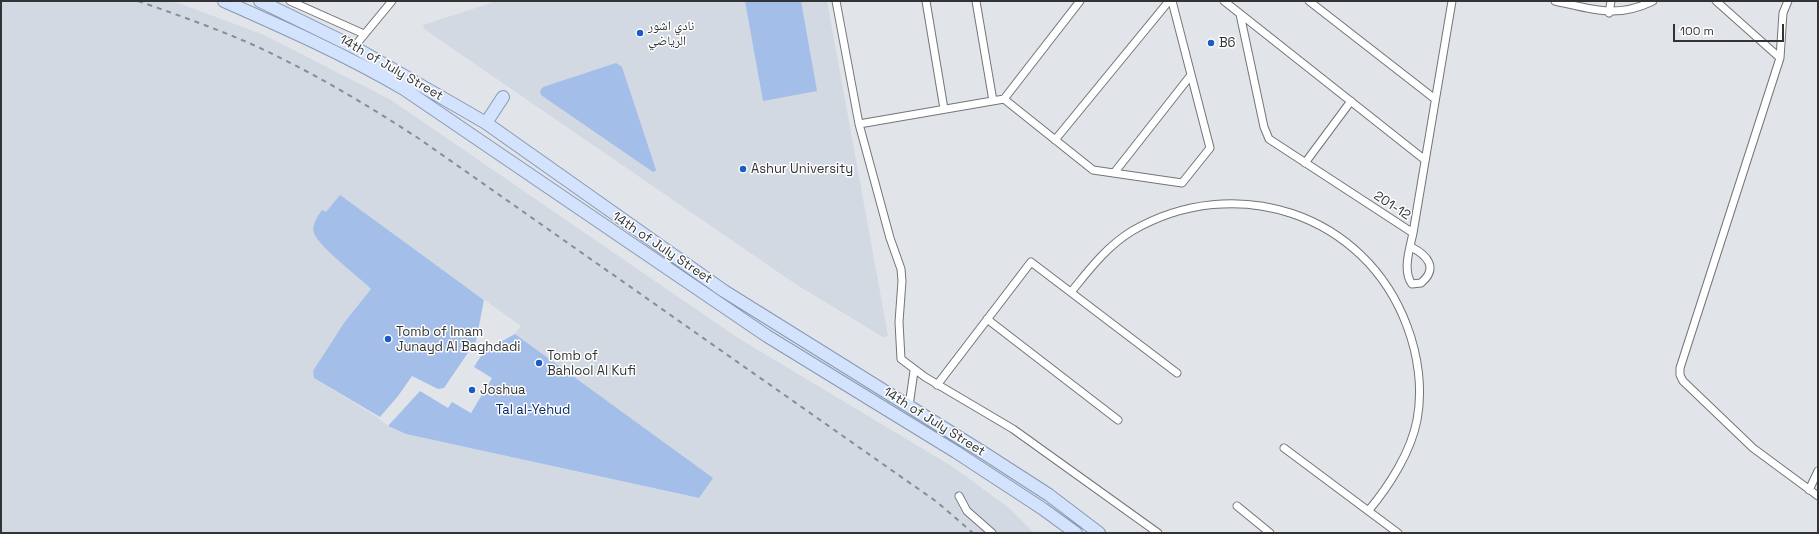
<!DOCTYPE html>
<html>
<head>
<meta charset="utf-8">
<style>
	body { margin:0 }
	#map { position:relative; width:1819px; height:534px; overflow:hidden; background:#e1e4e9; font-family:"Space Grotesk",sans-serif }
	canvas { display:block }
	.frame { position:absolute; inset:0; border:2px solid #323334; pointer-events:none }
	.scale { position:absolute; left:1673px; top:24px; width:111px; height:18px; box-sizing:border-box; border:2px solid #323334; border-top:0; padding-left:5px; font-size:12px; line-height:14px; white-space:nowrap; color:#323334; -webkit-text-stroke:3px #fff; paint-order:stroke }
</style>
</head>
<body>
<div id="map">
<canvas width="1819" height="534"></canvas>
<div class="frame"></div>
<div class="scale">100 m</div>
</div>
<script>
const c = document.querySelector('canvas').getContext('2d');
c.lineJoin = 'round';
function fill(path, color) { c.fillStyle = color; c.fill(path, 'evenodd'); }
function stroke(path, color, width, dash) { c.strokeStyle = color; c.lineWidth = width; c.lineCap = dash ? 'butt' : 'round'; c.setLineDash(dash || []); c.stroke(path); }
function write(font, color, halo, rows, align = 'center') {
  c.font = font + ' "Space Grotesk","Noto Naskh Arabic",sans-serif'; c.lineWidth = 3; c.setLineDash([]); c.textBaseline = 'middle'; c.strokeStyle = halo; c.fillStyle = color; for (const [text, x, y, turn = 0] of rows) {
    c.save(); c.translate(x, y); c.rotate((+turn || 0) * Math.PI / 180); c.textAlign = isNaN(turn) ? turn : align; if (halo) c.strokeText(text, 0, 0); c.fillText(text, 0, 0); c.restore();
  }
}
fill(new Path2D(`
	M1,1H173L264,35L391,100L738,338L953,467L1009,508L1034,533H1ZM340,196L521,326L515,334L712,478L698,498L406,434L388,426L377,417L314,378L371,289L334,256L314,232L322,210L326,213Z
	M497,1H827L888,336L883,337L797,285L424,29L423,25Z`), '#d2d9e3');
fill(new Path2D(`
	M745,1H801L817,91L763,101Z
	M616,63L622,67L656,170L655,171L653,172L541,95L540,91L543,87Z
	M340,195L484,300L476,341L444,388L438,389L412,376L398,396L380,417L314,378L313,371L344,323L371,289C359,277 319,247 314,233C311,225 318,216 322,210L326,212Z
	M515,334L713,478L699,498L406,434L388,426L420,391L448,408L452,402L471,413L492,378L474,367L484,351Z`), '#a3bee9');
const street = new Path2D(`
	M290,1L364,34
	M836,1L859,124L890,238L901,269L902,281L899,322L901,359L925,377L1013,429L1158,533
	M926,1L944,109
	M976,1L993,101
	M1224,1L1425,160
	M1309,1L1435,99
	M1555,1C1592,9 1616,19 1653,1
	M1716,1L1780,58L1680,368V375L1683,381L1753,448L1818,496
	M1609,13L1611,1
	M1240,14L1264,127L1269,139L1413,233L1452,1
	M354,47L392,1
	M1780,58L1783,13L1788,1
	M1004,99L1093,170L1182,183L1210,148L1172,1
	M859,124L1004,99L1080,1
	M1055,140L1169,1
	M1305,163L1351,101
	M1114,173L1191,75
	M1411,247C1427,255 1439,268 1421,283L1412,284C1402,271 1410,248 1413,233
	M1071,292C1089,270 1107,246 1132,231C1235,171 1365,213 1407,326C1418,355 1423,389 1417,420C1411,452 1389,486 1369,510
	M987,319L1118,420
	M937,385L1031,262L1177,373
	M909,406L914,371
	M1284,448L1398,533
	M1809,490L1818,471
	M959,496L967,511L992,533
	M1237,506L1270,533`);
const primary = new Path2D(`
	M224,1C285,28 346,55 404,89L767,336L956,452L1043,509L1076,533
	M260,1L354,47L486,123L724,291L984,453L1049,495L1099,533
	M486,123L503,97`);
stroke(street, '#727579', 9);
stroke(primary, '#8899b5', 14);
stroke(street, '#fff', 7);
stroke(primary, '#d3e3fd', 12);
stroke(new Path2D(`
	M138,1C175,14 212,27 249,43C309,70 366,104 421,140L937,502L973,533`), '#8a8c8f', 2, [5, 5]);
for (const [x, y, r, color] of [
	[640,33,4,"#1a5bc6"],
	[1211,43,4,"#1a5bc6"],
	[743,169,4,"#1a5bc6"],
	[388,339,4,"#1a5bc6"],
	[539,363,4,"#1a5bc6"],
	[472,390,4,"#1a5bc6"]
]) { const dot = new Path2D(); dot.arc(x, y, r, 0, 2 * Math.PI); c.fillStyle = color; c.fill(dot); stroke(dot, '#fff', 1.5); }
write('13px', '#323334', '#fff', [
	["نادي اشور",648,26],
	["الرياضي",648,41],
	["B6",1219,43],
	["Ashur University",751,169],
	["Tomb of Imam",396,332],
	["Junayd Al Baghdadi",396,347],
	["Tomb of",547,356],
	["Bahlool Al Kufi",547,371],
	["Joshua",480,390]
], 'left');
write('13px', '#323334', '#fff', [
	["14th of July Street",391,68,30],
	["201-12",1392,206,33],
	["14th of July Street",662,248,34],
	["14th of July Street",934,422,32]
]);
write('13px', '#052a68', '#fff', [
	["Tal al-Yehud",533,410]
]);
</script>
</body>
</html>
